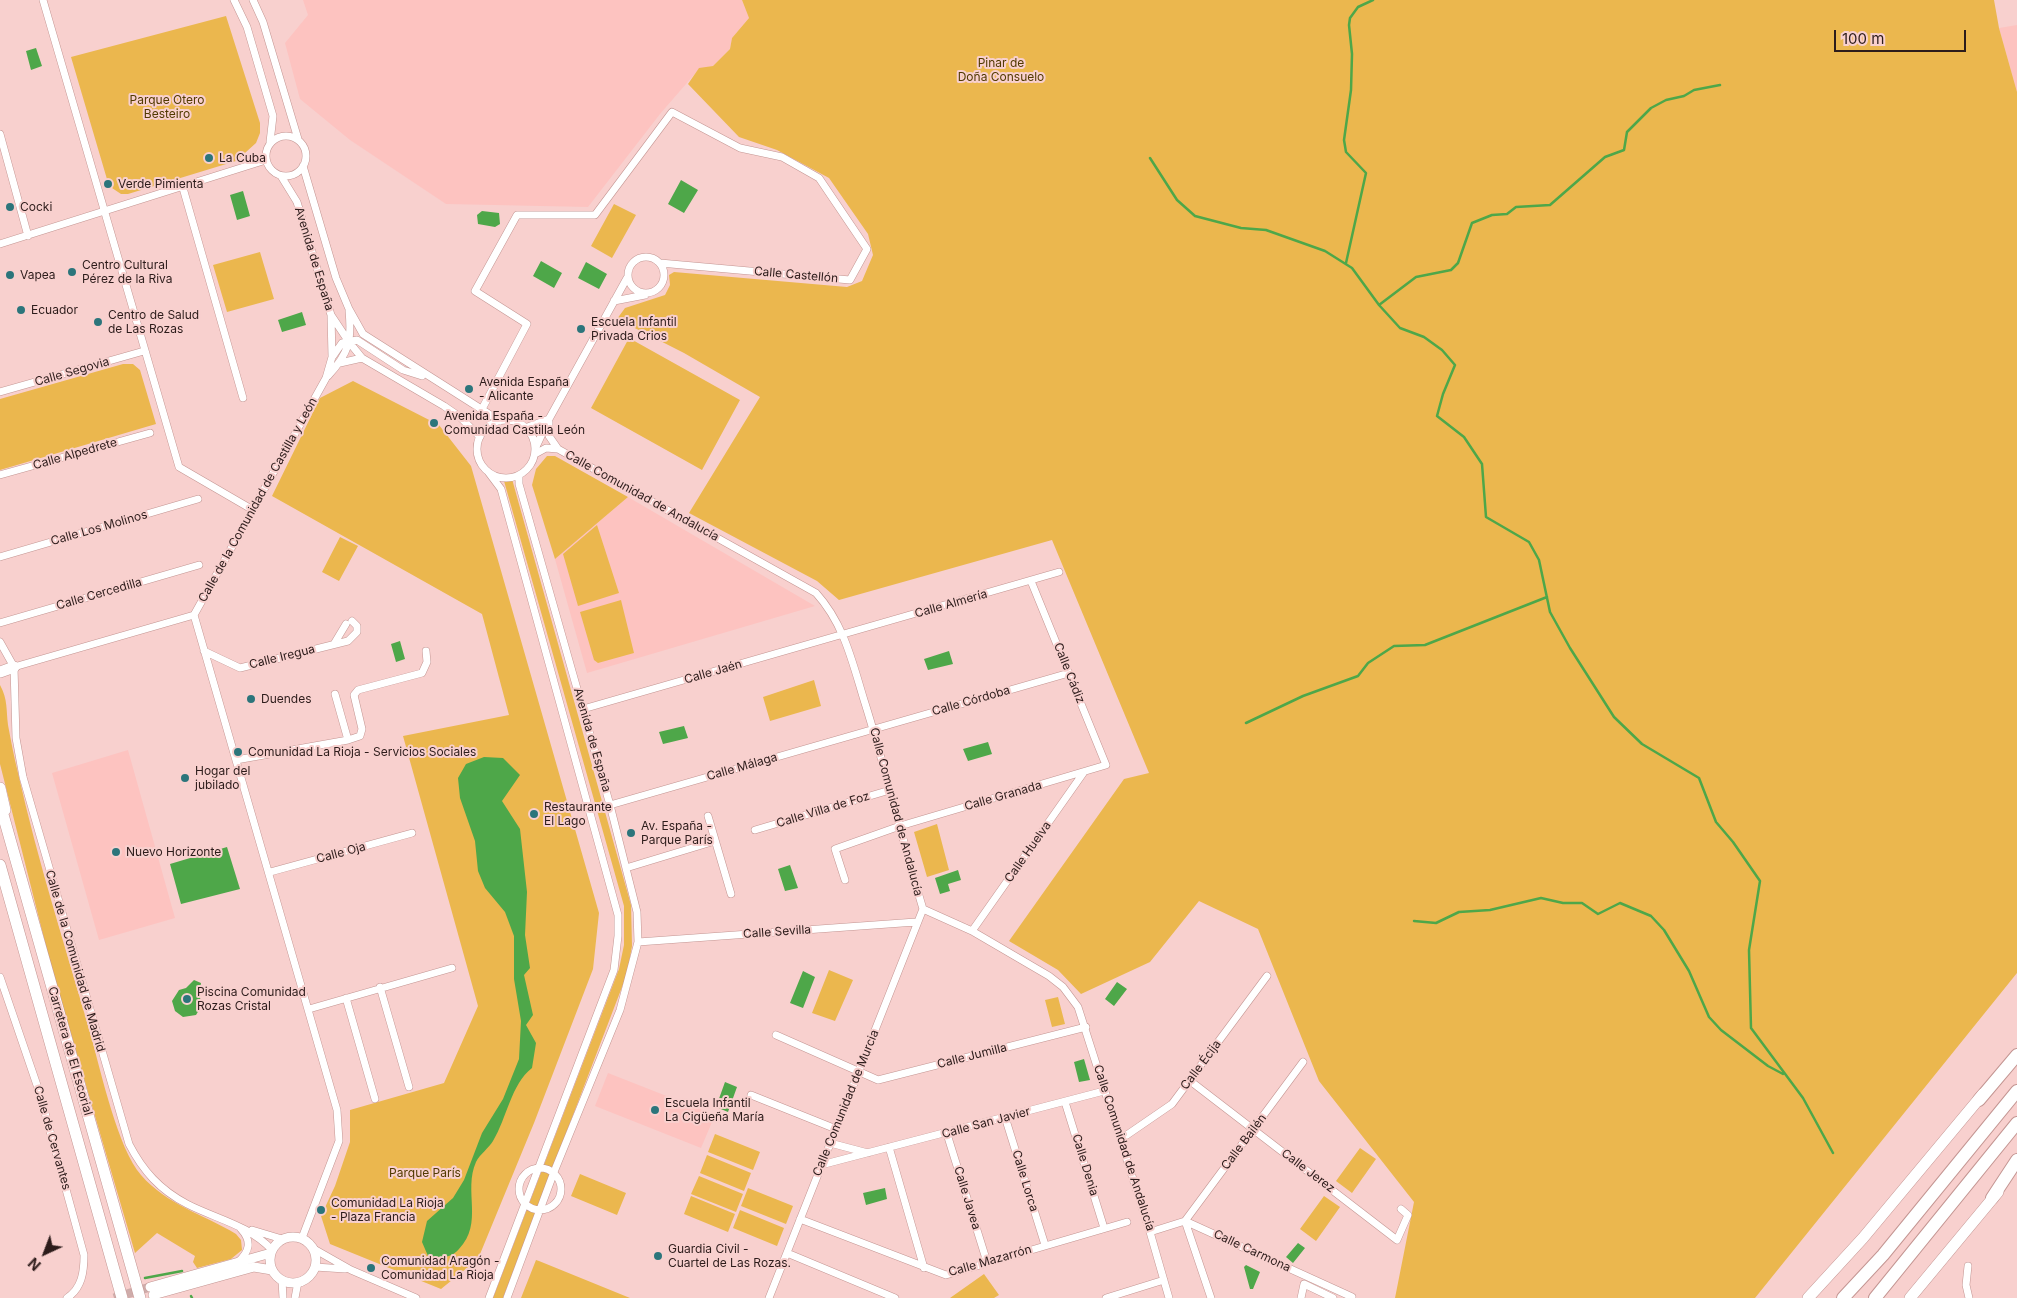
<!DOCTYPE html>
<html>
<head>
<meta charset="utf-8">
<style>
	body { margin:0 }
	#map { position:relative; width:2017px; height:1298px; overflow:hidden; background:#f8d0ce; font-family:Inter,sans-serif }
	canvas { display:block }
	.north { position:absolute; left:20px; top:1228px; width:50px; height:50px; -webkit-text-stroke:4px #f8d0ce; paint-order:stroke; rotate:223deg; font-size:14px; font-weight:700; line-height:20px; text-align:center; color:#2d1c1b }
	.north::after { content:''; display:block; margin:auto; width:18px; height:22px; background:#2d1c1b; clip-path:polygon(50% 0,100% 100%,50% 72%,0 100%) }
	.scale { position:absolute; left:1834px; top:30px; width:132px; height:22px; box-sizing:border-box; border:2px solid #2d1c1b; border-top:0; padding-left:6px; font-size:15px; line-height:18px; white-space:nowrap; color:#2d1c1b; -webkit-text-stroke:4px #f8d0ce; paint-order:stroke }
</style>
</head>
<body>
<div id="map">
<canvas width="2017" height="1298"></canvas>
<div class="north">N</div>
<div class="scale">100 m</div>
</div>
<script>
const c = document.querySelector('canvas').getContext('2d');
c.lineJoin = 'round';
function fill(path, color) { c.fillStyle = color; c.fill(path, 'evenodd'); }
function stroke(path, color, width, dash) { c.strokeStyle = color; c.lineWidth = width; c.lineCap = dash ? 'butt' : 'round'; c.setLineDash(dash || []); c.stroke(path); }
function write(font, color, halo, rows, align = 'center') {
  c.font = font + ' Inter,sans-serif'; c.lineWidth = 4; c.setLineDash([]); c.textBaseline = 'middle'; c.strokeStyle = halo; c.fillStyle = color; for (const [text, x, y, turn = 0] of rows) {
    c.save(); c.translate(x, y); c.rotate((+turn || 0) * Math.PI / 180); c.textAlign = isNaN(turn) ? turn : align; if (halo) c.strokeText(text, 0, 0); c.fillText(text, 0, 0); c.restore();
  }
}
fill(new Path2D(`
	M303,0H742L749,18L732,38L730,49L713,66L699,69L660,114L588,207L446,204L350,140L300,99L285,43L308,15Z
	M2017,25V92L1999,28Z
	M628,497L815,606L587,673L555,559Z
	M128,750L175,918L99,940L52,773Z
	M608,1073L715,1115L701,1148L595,1106Z`), '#fdc3c0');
fill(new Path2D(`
	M742,0H1994L1999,28L2017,92V973L1755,1298H1395L1414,1202L1319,1081L1258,929L1199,901L1150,962L1081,994L1058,970L1009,941L1124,779L1149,773L1052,540L839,600L817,581L689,513L760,397L684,353L617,319L625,308L665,295L670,285L669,275L674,272L847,287L862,281L873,255L868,234L829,178L777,150L739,137L688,84L699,68L713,66L730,49L732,38L749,18Z
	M226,16L260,123V133L256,143L236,161L128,194H121L109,186L71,57Z
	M614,204L636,215L612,258L591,246Z
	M260,252L274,299L227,312L213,265Z
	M629,338L740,400L702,470L591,408Z
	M123,364H133L140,370L156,424L0,470V399Z
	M353,381L439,425L471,466L599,913L593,969L534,1123L478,1259L441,1289L330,1244L321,1216L335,1186L350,1142V1110L444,1083L478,1006L403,736L509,715L482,614L272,496L320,398Z
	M547,456H555L628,497L555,559L532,485L536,469Z
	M512,479L631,905L632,946L627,974L503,1298H493L619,969L624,945V906L504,481Z
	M597,525L619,593L578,606L563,554Z
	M340,537L358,546L339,581L322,572Z
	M621,600L634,653L598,663L594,660L580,612Z
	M814,680L821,706L770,721L763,697Z
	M0,685C8,700 6,709 8,725C11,741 14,757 18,773C38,862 66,949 91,1036C101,1072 118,1149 141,1175C167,1205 203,1214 236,1234L241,1240L242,1250L231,1259L197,1268L193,1262L195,1256L157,1233L135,1253L50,962L0,764Z
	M937,824L949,870L927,877L914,832Z
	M829,970L853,980L835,1021L812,1013Z
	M1058,997L1065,1024L1052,1027L1045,1000Z
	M715,1134L760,1152L753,1170L708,1152Z
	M1360,1148L1376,1159L1352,1193L1336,1181Z
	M707,1155L751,1173L744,1191L700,1173Z
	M580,1174L626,1193L617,1215L571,1196Z
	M699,1176L743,1194L736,1212L691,1194Z
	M748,1188L793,1206L786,1224L741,1206Z
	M691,1196L735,1214L728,1232L684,1214Z
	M1324,1196L1340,1207L1316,1241L1300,1229Z
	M740,1210L784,1228L777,1246L733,1228Z
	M536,1260L539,1261L630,1298H521Z
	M984,1274L999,1295L994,1298H950Z`), '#ebb74e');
fill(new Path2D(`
	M36,48L42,66L31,70L26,51Z
	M681,180L698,190L684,213L668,204Z
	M243,191L250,216L237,220L230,195Z
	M482,211L499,213L500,224L495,227L478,224L477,215Z
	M541,261L562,273L554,288L533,276Z
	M586,262L607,274L599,289L578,278Z
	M302,312L306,325L282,332L278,320Z
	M400,641L405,659L396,662L391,644Z
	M949,651L953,664L928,670L924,659Z
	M684,726L688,738L663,744L659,732Z
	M988,742L992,754L968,761L963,749Z
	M484,757L503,758L520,775L502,801L520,829L527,892L525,935L530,968L524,975L533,1015L526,1025L536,1043L532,1068C511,1084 507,1118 493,1141C489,1148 480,1154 476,1162C463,1191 484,1223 459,1249C450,1259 441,1258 428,1256L422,1242L427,1221L453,1198L464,1180L482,1133L503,1099L519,1059L521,1021L514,979V936L505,912L485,888L478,871L475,841L460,798L458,778L466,764Z
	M227,847L240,889L181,904L170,864Z
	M790,865L798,888L785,891L778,869Z
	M958,870L961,880L948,884L950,891L940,894L935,878Z
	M803,971L815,977L803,1008L790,1003Z
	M194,980L201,983L199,994L202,1005L196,1015L183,1017L175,1011L172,1001L179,990L186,988Z
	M1117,982L1127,989L1114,1006L1105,999Z
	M1084,1059L1090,1080L1079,1082L1074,1062Z
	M725,1082L737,1087L728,1112L716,1107Z
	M885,1188L887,1199L866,1205L863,1193Z
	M1298,1243L1305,1248L1293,1263L1286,1257Z
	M1246,1265L1260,1272L1253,1289H1250L1244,1267Z`), '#4ea749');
stroke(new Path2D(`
	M1150,158L1177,200L1195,216L1241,228L1266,230L1325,251L1352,268L1379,305L1400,328L1424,337L1442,350L1455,365L1443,394L1437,416L1464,437L1482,464L1486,517L1529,542L1539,560L1550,612L1570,648L1614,717L1642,744L1699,778L1716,822L1733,842L1760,881L1749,950L1751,1028L1803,1098L1833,1153
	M1346,263L1366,173L1346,152L1344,140L1351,90L1352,54L1349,25L1350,18L1358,7L1373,0
	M1379,305L1416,277L1451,270L1458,263L1472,223L1492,215L1507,214L1516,207L1550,205L1605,157L1624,150L1627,132L1651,108L1666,100L1684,96L1694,90L1720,85
	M1246,723L1303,696L1358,676L1368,663L1394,646L1425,645L1547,597
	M1414,921L1436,923L1459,912L1490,910L1541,898L1563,903H1582L1598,914L1620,903L1651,916L1664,930L1689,971L1709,1017L1721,1030L1768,1066L1783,1074
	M145,1278L182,1271
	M191,1296L192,1298`), '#4ea749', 2.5);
stroke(new Path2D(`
	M114,1298L150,1287`), '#cfacaa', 9, [9, 4.5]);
const minor = new Path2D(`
	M43,0L179,467L253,510
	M234,0L247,27L273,116L270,142
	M253,0L263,22L298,139
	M0,134L28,236
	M266 156a20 20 0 1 1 40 0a20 20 0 1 1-40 0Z
	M303,166L336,278L349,309L363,334L500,421
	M281,176L297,202L331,315L349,342L362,358L444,406L460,417L480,437
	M183,188L243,398
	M0,244L266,160
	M628 275a18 18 0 1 1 36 0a18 18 0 1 1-36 0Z
	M614,301L645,295
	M333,356L342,343L357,340L403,370L422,376
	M340,363L362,358
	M328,376C349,353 352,341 349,311
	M0,392L144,351
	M482,409L527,324L475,291L517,215H595L672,112L740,148L782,157L819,178L867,249L850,280L660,263
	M477 449a29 29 0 1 1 58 0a29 29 0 1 1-58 0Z
	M549,422V436L558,449
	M525,428L549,419
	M535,449L549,419L627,278
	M535,454L546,448L558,449L816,593C844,624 852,661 864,700C886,769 902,840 923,909L972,931L1049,976L1063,987L1078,1007L1150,1232L1169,1298
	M0,475L150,433
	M0,557L198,499
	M194,615L337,1110L339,1141L302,1238
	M0,623L199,565
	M0,642L14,667L16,738L23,777L129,1144C143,1171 160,1190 187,1204C216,1219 249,1225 272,1250
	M334,644L346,624
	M204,651L240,668L348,641L357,632V626L352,621
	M14,667L194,615L326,378L332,357L331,315
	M335,694L348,740
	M583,709L1059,572
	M236,760L348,740L360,736L362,729L354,695L358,690L422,673L427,662L426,651
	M610,805L1069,673
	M708,816L731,894
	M755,830L890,790
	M626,868L715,841
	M270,872L412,833
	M845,880L835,849L900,826L1106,765L1031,581
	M972,931L1084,772
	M638,942L916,922
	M0,977L39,1091L84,1255C84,1272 82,1288 67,1298
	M380,987L409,1087
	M346,998L375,1099
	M309,1009L452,968
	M776,1035L878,1080L1086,1027
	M1189,1080L1397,1240L1408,1215L1401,1209
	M751,1095L836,1129
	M1065,1102L1104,1228
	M1005,1117L1045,1245
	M947,1134L987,1262
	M1121,1139L1172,1104L1267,976
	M830,1143L868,1153
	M889,1147L924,1268
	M821,1165L1104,1091
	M519 1189a21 21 0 1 1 42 0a21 21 0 1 1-42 0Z
	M800,1219L946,1275L1127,1222
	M252,1230L282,1239
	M1150,1232L1185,1221L1352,1297
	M314,1249L351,1270L416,1298
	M787,1253L895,1298
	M238,1262C250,1251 252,1241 241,1229
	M1968,1266L1966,1285L1969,1298
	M315,1267L345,1269
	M282,1280L283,1298
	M295,1298L298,1282
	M489,1298L614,970L618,936V915L501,489L489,473
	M507,1298L554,1172L620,1010L638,942L637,912L610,805L519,484V475
	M769,1298L923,909
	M1106,1298L1164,1280
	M1211,1298L1185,1221L1303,1062
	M1301,1298L1304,1284L1333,1298`);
const tertiary = new Path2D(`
	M270 1260a23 23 0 1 1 46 0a23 23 0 1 1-46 0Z
	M150,1287L271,1253
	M153,1295L254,1267L272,1270`);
const trunk = new Path2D(`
	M0,672L14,667
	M0,788L5,810
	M0,804L140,1298
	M0,865L122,1298
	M1808,1298L1863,1238L1983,1094
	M1910,1298L1998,1192`);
const motorway = new Path2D(`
	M1979,1100L2017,1055
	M1992,1198L2017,1160
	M1843,1298L1883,1255L2017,1091
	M1875,1298L2017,1123`);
stroke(minor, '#c39592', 8);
stroke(tertiary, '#c39592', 10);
stroke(trunk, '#c39592', 12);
stroke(motorway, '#c39592', 14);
stroke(minor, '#fff', 7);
stroke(tertiary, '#fff', 9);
stroke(trunk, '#fff', 11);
stroke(motorway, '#fff', 12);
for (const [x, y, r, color] of [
	[209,158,5,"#2c757b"],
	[108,184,5,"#2c757b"],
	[10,207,5,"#2c757b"],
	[72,272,5,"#2c757b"],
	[10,275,5,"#2c757b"],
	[21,310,5,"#2c757b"],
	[98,322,5,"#2c757b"],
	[581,329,5,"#2c757b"],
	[469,389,5,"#2c757b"],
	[434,423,5,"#2c757b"],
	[251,699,5,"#2c757b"],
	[238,752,5,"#2c757b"],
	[185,778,5,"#2c757b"],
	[534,814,5,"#2c757b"],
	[631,833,5,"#2c757b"],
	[116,852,5,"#2c757b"],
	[187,999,5,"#2c757b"],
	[655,1110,5,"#2c757b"],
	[321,1210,5,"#2c757b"],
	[658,1256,5,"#2c757b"],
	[371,1268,5,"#2c757b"]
]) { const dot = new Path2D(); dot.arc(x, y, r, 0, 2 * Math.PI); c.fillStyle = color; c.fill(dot); stroke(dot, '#f8d0ce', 2); }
write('12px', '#513a00', '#f8d0ce', [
	["Pinar de",1001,63],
	["Doña Consuelo",1001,77],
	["Parque Otero",167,100],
	["Besteiro",167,114],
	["Parque París",425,1173]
]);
write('12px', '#2d1c1b', '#f8d0ce', [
	["La Cuba",219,158],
	["Verde Pimienta",118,184],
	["Cocki",20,207],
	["Centro Cultural",82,265],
	["Pérez de la Riva",82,279],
	["Vapea",20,275],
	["Ecuador",31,310],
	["Centro de Salud",108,315],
	["de Las Rozas",108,329],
	["Escuela Infantil",591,322],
	["Privada Crios",591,336],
	["Avenida España",479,382],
	["- Alicante",479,396],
	["Avenida España -",444,416],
	["Comunidad Castilla León",444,430],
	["Duendes",261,699],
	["Comunidad La Rioja - Servicios Sociales",248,752],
	["Hogar del",195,771],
	["jubilado",195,785],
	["Restaurante",544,807],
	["El Lago",544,821],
	["Av. España -",641,826],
	["Parque París",641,840],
	["Nuevo Horizonte",126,852],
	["Piscina Comunidad",197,992],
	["Rozas Cristal",197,1006],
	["Escuela Infantil",665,1103],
	["La Cigüeña María",665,1117],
	["Comunidad La Rioja",331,1203],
	["- Plaza Francia",331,1217],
	["Guardia Civil -",668,1249],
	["Cuartel de Las Rozas.",668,1263],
	["Comunidad Aragón -",381,1261],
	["Comunidad La Rioja",381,1275]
], 'left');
write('12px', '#2d1c1b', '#f8d0ce', [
	["Avenida de España",314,259,73],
	["Calle Castellón",796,275,5],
	["Calle Segovia",72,372,-16],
	["Calle Alpedrete",75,454,-16],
	["Calle Comunidad de Andalucía",642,496,29],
	["Calle de la Comunidad de Castilla y León",258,500,-61],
	["Calle Los Molinos",99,528,-16],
	["Calle Cercedilla",99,594,-16],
	["Calle Almería",951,604,-16],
	["Calle Iregua",282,657,-14],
	["Calle Jaén",713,672,-16],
	["Calle Cádiz",1069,673,68],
	["Calle Córdoba",971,701,-16],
	["Avenida de España",592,740,74],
	["Calle Málaga",742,767,-16],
	["Calle Granada",1003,796,-16],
	["Calle Villa de Foz",823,810,-17],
	["Calle Comunidad de Andalucía",896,812,75],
	["Calle Huelva",1028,852,-55],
	["Calle Oja",341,853,-15],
	["Calle Sevilla",777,932,-4],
	["Calle de la Comunidad de Madrid",75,961,74],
	["Carretera de El Escorial",70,1051,74],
	["Calle Jumilla",972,1056,-14],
	["Calle Écija",1201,1065,-53],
	["Calle Comunidad de Murcia",846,1103,-68],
	["Calle San Javier",986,1123,-15],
	["Calle de Cervantes",52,1138,74],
	["Calle Bailén",1244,1142,-53],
	["Calle Comunidad de Andalucía",1124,1148,72],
	["Calle Denia",1085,1165,73],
	["Calle Jerez",1308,1171,37],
	["Calle Lorca",1025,1181,73],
	["Calle Javea",967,1198,73],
	["Calle Carmona",1252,1251,25],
	["Calle Mazarrón",990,1261,-16]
]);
</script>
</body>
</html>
